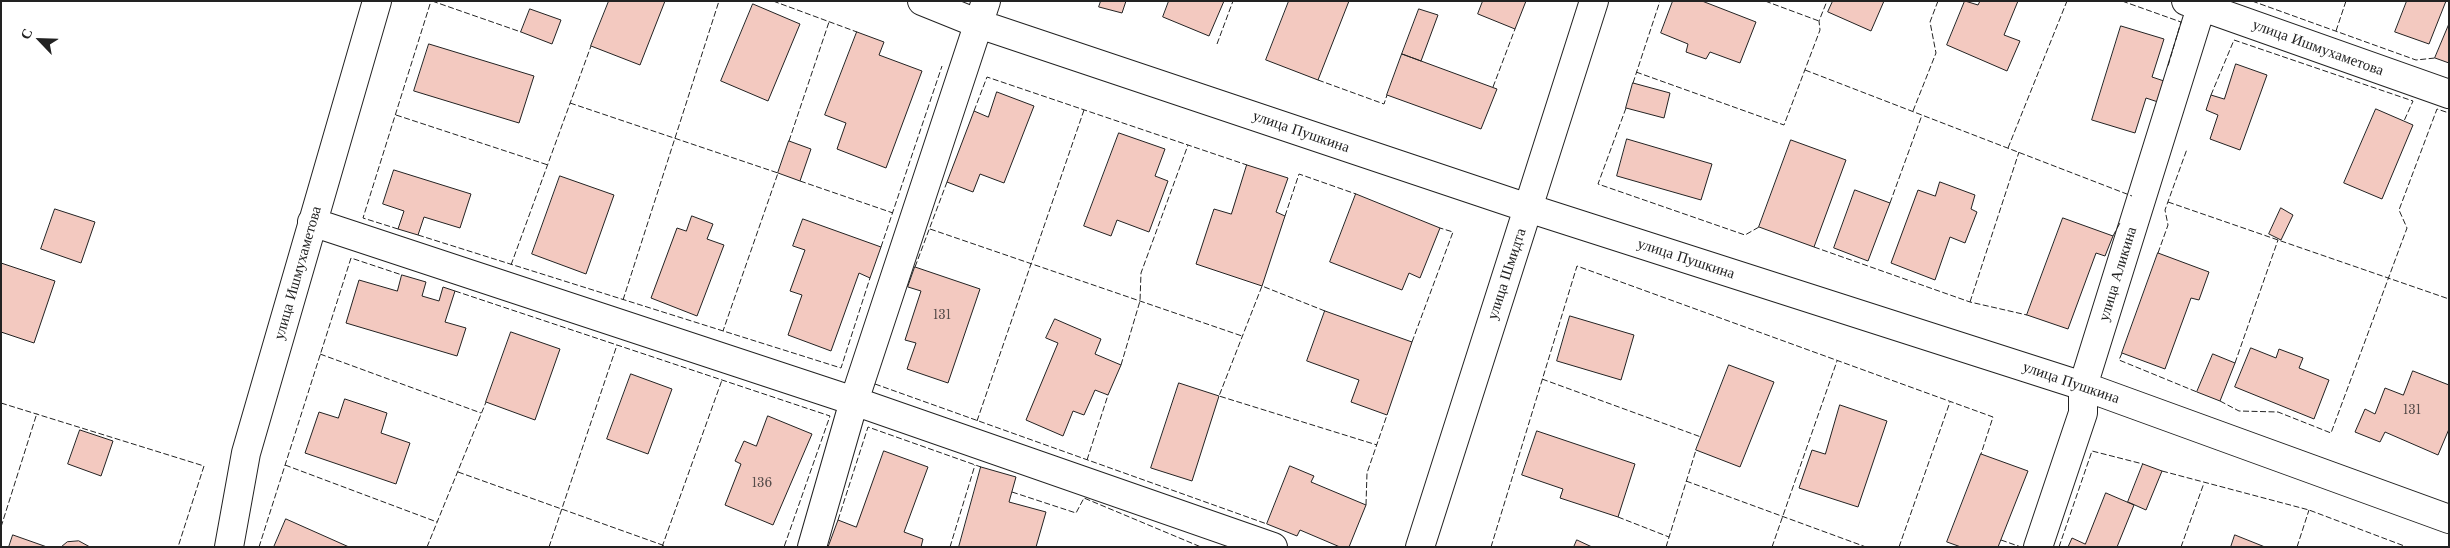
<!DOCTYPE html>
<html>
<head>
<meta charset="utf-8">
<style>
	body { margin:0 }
	#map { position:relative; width:2450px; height:548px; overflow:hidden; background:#fff; font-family:"Libre Baskerville",serif }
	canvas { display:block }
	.frame { position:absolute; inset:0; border:2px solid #222; pointer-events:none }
	.north { position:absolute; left:15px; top:15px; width:50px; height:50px; -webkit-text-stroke:4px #fff; paint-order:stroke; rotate:294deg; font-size:14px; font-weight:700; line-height:20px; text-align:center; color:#222 }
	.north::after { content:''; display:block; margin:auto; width:18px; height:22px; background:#222; clip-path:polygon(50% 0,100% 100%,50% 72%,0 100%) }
</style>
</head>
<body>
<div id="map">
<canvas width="2450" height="548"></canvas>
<div class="frame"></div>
<div class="north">С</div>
</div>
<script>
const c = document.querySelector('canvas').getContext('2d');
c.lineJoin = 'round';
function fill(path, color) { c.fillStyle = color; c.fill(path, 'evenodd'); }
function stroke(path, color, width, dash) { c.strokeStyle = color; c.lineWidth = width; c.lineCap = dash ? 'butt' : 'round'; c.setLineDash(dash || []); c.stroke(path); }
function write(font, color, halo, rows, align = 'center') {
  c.font = font + ' "Libre Baskerville",serif'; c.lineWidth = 4; c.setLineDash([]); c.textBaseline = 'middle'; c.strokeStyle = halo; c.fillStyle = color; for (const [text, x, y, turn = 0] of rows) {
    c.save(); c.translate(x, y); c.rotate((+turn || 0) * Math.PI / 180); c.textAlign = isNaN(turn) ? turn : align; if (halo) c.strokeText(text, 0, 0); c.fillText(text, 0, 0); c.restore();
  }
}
const building = new Path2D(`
	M609,1H665L640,65L591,46Z
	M1101,1H1126L1122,13L1099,7Z
	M1169,1H1224L1209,36L1163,17Z
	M1289,1H1349L1318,80L1266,60Z
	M1483,1H1526L1515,29L1478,14Z
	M1673,1H1702L1756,22L1740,63L1710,52L1706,59L1686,52L1688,44L1661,33Z
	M1833,1H1884L1871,31L1828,12Z
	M1965,1L1978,5L1980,1H2018L2004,35L2020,41L2007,71L1947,45Z
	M2407,1H2446L2429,44L2395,32Z
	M753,4L800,24L768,101L721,81Z
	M530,9L561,20L552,44L521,32Z
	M1419,9L1438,15L1421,61L1402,54Z
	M2449,24V63L2435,58Z
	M2121,26L2164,39L2152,77L2164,81L2158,102L2146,98L2135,133L2092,120Z
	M857,32L884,42L879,55L922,71L886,168L837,149L846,123L825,115Z
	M429,44L534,76L519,123L414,91Z
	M1402,54L1497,89L1481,129L1387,95Z
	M2236,64L2267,75L2240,150L2210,139L2218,115L2206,110L2211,95L2224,99Z
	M1633,83L1670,93L1664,118L1626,108Z
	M997,92L1034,106L1004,183L980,174L973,192L947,182L974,111L988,117Z
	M2376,109L2413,125L2382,199L2344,183Z
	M1119,133L1165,149L1155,176L1168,181L1149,232L1117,220L1111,236L1084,226Z
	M1627,139L1712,164L1701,200L1617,176Z
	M1791,140L1846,160L1814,247L1759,227Z
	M789,141L811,149L800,181L778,173Z
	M1247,165L1288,178L1276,212L1285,216L1262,286L1196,264L1214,209L1231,214Z
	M394,170L471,194L460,228L424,217L418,235L398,229L404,211L383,204Z
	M560,176L614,195L586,274L532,254Z
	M1940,182L1975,195L1971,209L1977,212L1965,243L1950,237L1935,280L1891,263L1918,190L1935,196Z
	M1855,190L1890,203L1868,261L1834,248Z
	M1356,194L1440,228L1420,278L1409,273L1402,290L1330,262Z
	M2281,208L2293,215L2281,240L2269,234Z
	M55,209L95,222L81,263L41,249Z
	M692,216L713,224L707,239L724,245L697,316L651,298L677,228L686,231Z
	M2063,218L2113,236L2105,256L2096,253L2068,329L2027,315Z
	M803,219L881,247L870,278L859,273L831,351L788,335L802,295L790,291L805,250L793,246Z
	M2158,253L2209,272L2199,300L2191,298L2165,369L2122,353Z
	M1,263L55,281L34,343L1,332Z
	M915,267L980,289L948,383L907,369L916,343L905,340L921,291L908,287Z
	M402,275L426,282L422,296L439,301L443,287L455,291L445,322L466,328L457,356L346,323L359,280L397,291Z
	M1325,311L1412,342L1387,415L1351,402L1359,380L1307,361Z
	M1570,316L1634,335L1621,380L1557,361Z
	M1055,319L1101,339L1095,354L1121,365L1108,395L1095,390L1084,415L1073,411L1063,436L1026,420L1058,343L1046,338Z
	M511,332L560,349L535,420L486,402Z
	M2251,348L2276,358L2279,349L2303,358L2299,368L2329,380L2314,419L2235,387Z
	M2213,354L2235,363L2220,401L2197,392Z
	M1729,365L1774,382L1740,467L1696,450Z
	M2413,371L2449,385V429L2438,455L2385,432L2380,442L2355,432L2365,409L2375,414L2385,388L2403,395Z
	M631,374L672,389L648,454L607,439Z
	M1179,383L1219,396L1192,481L1151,468Z
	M345,399L387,413L381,433L410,443L396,484L305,453L319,412L338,418Z
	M1840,405L1887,421L1858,507L1799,488L1812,450L1825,454Z
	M768,416L812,434L773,525L725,505L741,464L735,461L744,441L756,446Z
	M80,430L113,441L101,476L68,464Z
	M1537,431L1635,464L1618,517L1560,498L1563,489L1522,475Z
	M884,451L928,467L904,532L923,539L921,547H828L838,520L856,527Z
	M1981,454L2028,471L1998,547H1961L1947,542Z
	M2143,464L2162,471L2146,510L2128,502Z
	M1290,466L1314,476L1311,482L1366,505L1349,547H1340L1300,530L1297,536L1267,524Z
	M981,467L1016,477L1009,502L1046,512L1036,547H959Z
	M2106,493L2134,505L2117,547H2068L2072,538L2085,544Z
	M286,519L349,547H274Z
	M13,535L47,547H9Z
	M2235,535L2265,547H2231Z
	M1577,540L1592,547H1574Z
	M79,541L90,547H61L67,542Z`);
fill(building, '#f3c9c0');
stroke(building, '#222', 1);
const street = new Path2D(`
	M922,1L979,24L1528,208L2083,386L2449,519
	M2186,1L2449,94
	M312,222L854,401L1273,547
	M229,547L246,453L377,1
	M812,547L854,401L986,1
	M1420,547L1594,1
	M2038,547L2083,413V386L2203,1`);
stroke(street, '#222', 30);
stroke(street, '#fff', 28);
stroke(new Path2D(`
	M432,1L521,32
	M773,1L857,32
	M1765,1L1819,21
	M2122,1L2181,22L2168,66
	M2252,1L2416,60L2435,58
	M2336,31L2346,1
	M1217,44L1233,1
	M1805,70L2132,196
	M1636,72L1784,125L1820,30L1819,21L1827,1
	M1318,80L1384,104L1387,95
	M1633,83L1660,1
	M1493,87L1515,29
	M2211,95L2234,40L2413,101L2404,121
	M570,103L778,173L723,331
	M1626,108L1598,184L1745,235L1759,227
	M974,111L987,77L1247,165
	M1913,111L1936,53L1930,22L1938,1
	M396,115L548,165
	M789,141L829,22
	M2008,148L2067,1
	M800,181L893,213
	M2168,202L2449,299
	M1890,203L1922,115
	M1285,216L1299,174L1356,194
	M398,229L363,218L431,1
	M930,229L1242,336
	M418,235L841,368L870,278
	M2113,236L2121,221
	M881,247L942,66
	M1814,247L1970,302L2027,315
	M2158,253L2168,225L2165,210L2187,149
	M511,265L591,46
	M915,267L947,182
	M455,291L830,416L784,547
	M623,300L719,1
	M1970,302L2019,152
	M1325,311L1262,286L1219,396L1377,445
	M1412,342L1453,232L1440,228
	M2122,353L2119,360L2197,392
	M320,354L481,413
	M2235,363L2278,240
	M1121,365L1140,301L1141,273L1188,145
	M1542,379L1701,437
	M875,384L1267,524
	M2220,401L2239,411L2278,412L2331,433L2407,228L2399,210L2437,109L2449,113
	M1,403L204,466L178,547
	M977,421L1084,110
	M1087,460L1108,395
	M285,465L437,522
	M2162,471L2309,510L2407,547
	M458,472L668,547
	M1686,481L1866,547
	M1012,492L1076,513L1084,498L1201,547
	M1366,505L1367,473L1387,415
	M1618,517L1669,537
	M838,520L868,427L981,467
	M1,527L37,413
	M2001,540L2021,547
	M259,547L351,258L402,275
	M427,547L486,402
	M549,547L617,345
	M662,547L722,380
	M950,547L975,465
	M1491,547L1577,266L1993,417L1981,454
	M1666,547L1696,450
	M1772,547L1837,361
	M1899,547L1950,402
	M2059,547L2092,451L2143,464
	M2181,547L2204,483
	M2297,547L2309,510`), '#222', 1, [6, 2.5]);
write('12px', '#564c4a', null, [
	["131",942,316],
	["131",2412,411],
	["136",762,484]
]);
write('15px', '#222', '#fff', [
	["улица Ишмухаметова",2318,48,20],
	["улица Пушкина",1301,132,19],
	["улица Пушкина",1686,259,18],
	["улица Ишмухаметова",298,273,-74],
	["улица Шмидта",1507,274,-72],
	["улица Аликина",2118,274,-73],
	["улица Пушкина",2071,383,19]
]);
</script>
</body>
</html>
